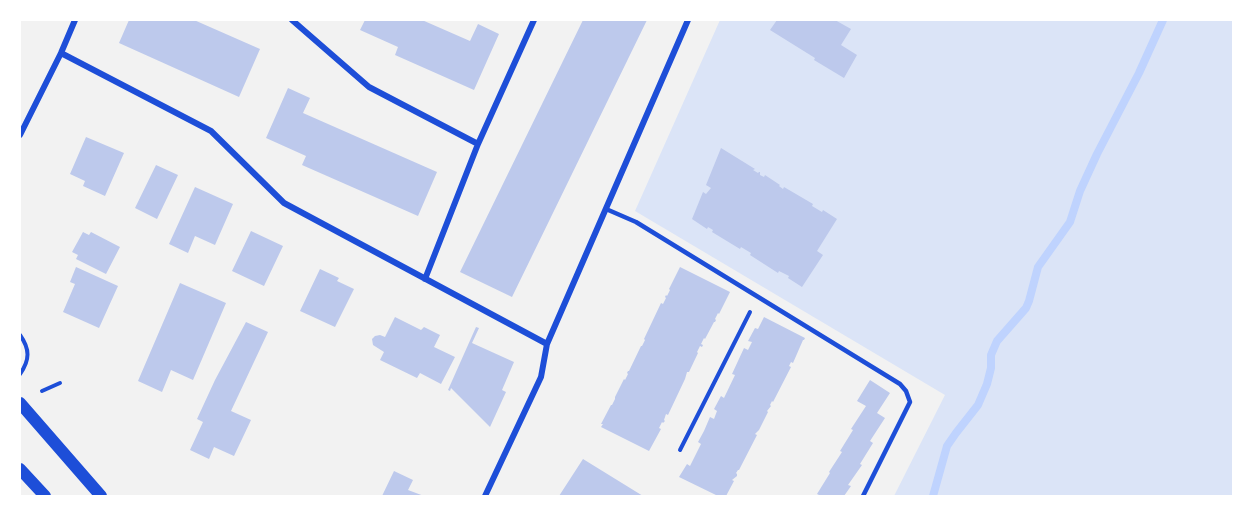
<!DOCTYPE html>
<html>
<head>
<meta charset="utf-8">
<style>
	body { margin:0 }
	#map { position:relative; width:1253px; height:516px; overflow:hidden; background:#f2f2f2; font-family:Commissioner,sans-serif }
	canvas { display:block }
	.frame { position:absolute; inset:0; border:21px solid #fff; pointer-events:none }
</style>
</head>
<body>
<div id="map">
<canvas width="1253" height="516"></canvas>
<div class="frame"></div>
</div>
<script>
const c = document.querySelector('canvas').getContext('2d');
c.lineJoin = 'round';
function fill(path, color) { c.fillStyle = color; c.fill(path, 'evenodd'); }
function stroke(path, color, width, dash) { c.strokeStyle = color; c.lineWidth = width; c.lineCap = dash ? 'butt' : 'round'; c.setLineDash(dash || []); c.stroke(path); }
fill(new Path2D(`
	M720,20H1233V496H894L945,395L635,211Z`), '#dbe4f7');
stroke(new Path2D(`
	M933,496L947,446L956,433L978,405L987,384L991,368V355L997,341L1026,308L1029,301L1038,267L1070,222L1080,191L1097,154L1139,73L1163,20`), '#bfd3fe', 8);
fill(new Path2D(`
	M129,20H194L260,49L239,97L119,43Z
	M365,20H422L470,41L478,24L499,34L474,90L395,55L398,47L360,30Z
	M583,20H647L512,297L460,272Z
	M777,20H835L851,29L841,45L857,55L844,78L814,60L815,58L770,30Z
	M288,88L310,98L303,113L437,172L418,216L302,165L306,156L266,138Z
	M86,137L124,153L105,196L83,186L85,181L70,174Z
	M721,148L755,169L753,170L758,173L759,172H760V175L764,177L765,175L780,185L779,186L783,189L784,187L813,204L812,206L822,212L823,210L837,219L817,251L823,255L802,287L788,278L789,276L779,271L778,273L750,255L751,253L741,247L740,249L712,232L713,230L708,227L707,229L692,219L703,192L706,194L711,188L706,185Z
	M156,165L178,175L157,219L135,208Z
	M195,187L233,204L215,245L195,236L188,253L169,244Z
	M251,231L283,246L264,286L232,271Z
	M83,232L89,235L91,232L120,247L106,274L76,259L78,255L72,252Z
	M76,267L118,286L99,328L63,312L75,284L70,282Z
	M680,267L730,292L719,314L718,313L715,319L716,320L715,322H714L705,339L704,338L701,344L703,345L702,347L700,346L697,352L698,353L689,372H687L685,379L668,415L666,414L664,420L665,421L663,423L662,422L659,428L661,429L649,451L601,427L603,424H601L611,405H612L615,399V397L624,379L625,380L628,374L627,373L628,371H629L641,346H642L645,340L644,339L661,303L663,304L666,298L665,297L666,295L667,296L670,290L669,289Z
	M320,269L339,278L337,281L354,289L335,327L300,311Z
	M180,283L226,303L193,380L171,370L162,392L138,381Z
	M395,317L421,330L424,327L440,335L434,347L455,357L441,384L420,373L417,378L380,360L384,352L373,345L372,339L375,336L380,335L385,337Z
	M764,317L805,338L804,340H803L793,363L791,362L789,366L791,367L773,402L772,401L770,405L771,406L767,411L768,412L759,430L755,434L757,435L739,470H738L736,473L737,474V476L732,480L734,481L726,496H718L679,477L687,464L690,466L701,444L698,442L704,431L710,417L714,419L717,411L714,409L721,396L724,398L735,375L732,374L744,348L748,350L752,342L748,341L755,328L758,329Z
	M246,322L268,332L231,411L251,420L234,456L214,447L209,459L190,450L203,422L197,419L215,380Z
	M476,327L479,328L472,343L514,362L502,390L506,392L490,427L451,388L450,391L448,390Z
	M870,380L890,393L877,413L885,418L870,441L873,443L860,464L862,465L848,485L851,486L844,496H821L817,494L830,473L829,472L842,452L840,451L853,430L851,429L866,406L857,401Z
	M583,459L643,496H559Z
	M394,471L413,480L408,490L424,496H382Z`), '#bdc9ec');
stroke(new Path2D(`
	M20,335C30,349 30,360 20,374
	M42,391L60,383
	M680,450L750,312`), '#1d4ed8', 4);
stroke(new Path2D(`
	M606,209L636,222L900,384L906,391L910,402L863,496`), '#1d4ed8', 4.5);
stroke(new Path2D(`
	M292,20L369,87L478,144
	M61,53L211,131L284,203L547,344
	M20,135L61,53L75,20
	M425,279L478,144L534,20
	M485,496L541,377L547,344L688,20`), '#1d4ed8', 6);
stroke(new Path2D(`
	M20,403L101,496
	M20,469L45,496`), '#1d4ed8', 12);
</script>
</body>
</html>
